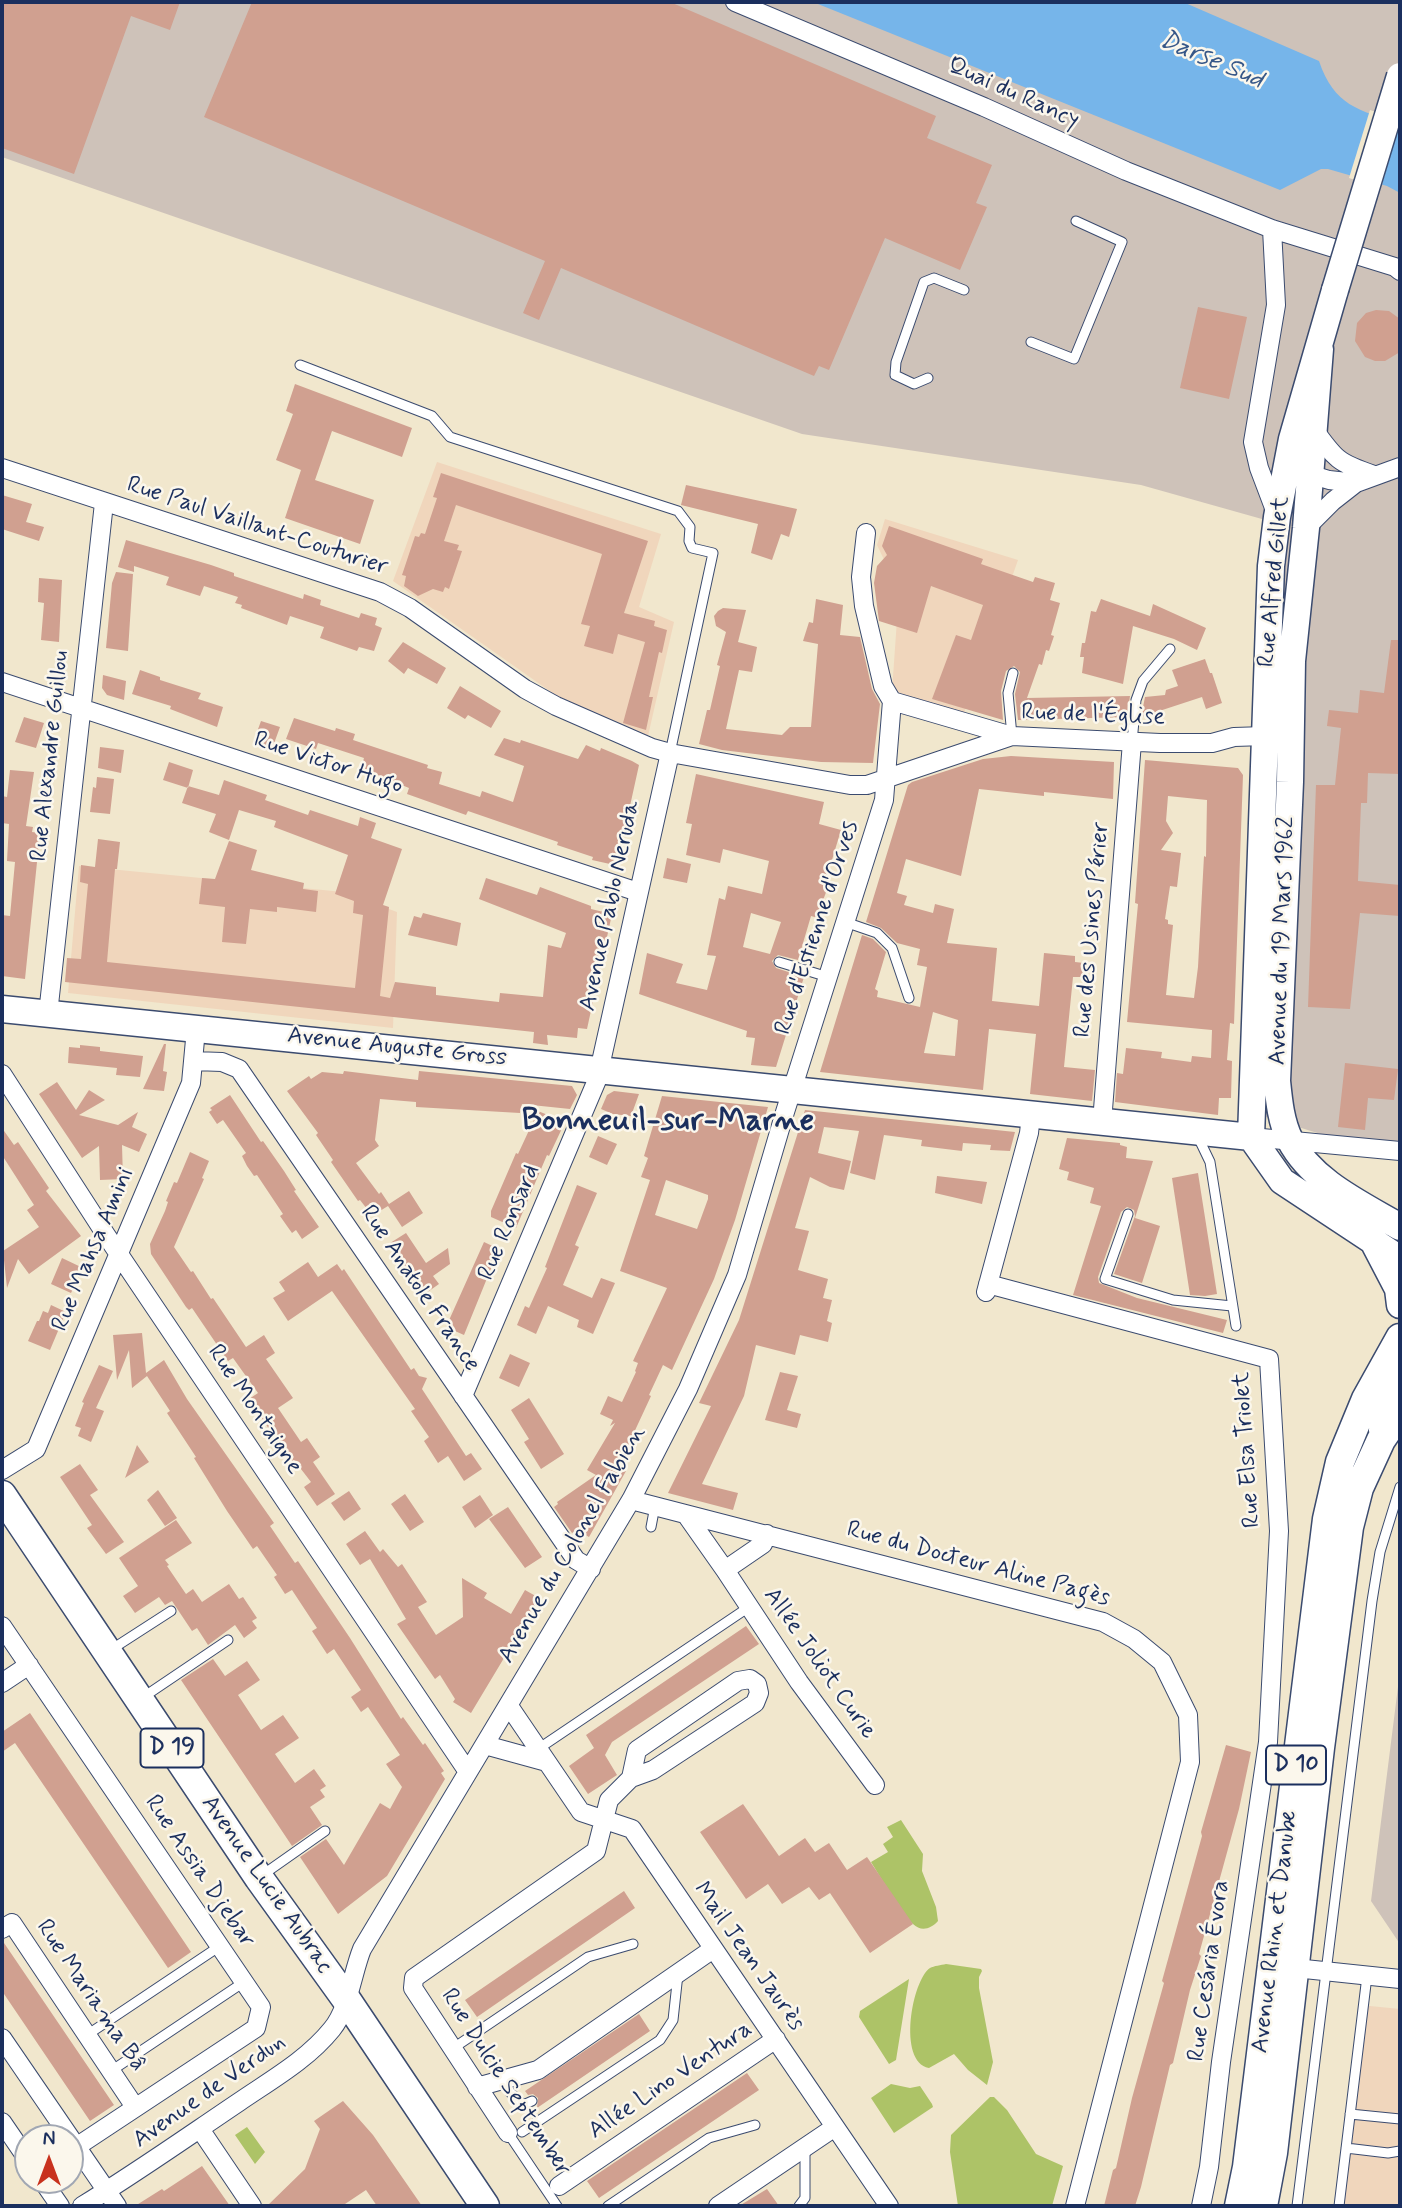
<!DOCTYPE html>
<html>
<head>
<meta charset="utf-8">
<style>
	body { margin:0 }
	#map { position:relative; width:1402px; height:2208px; overflow:hidden; background:#f1e7cd; font-family:Mynerve,sans-serif }
	canvas { display:block }
	.frame { position:absolute; inset:0; border:4px solid #1b2f5e; pointer-events:none }
	.north { position:absolute; left:14px; top:2124px; width:70px; height:70px; box-sizing:border-box; background:#fbf7ec; border:2px solid #a1a7b3; border-radius:50%; rotate:0deg; font-size:19px; font-weight:700; line-height:28px; text-align:center; color:#1b2f5e }
	.north::after { content:''; display:block; margin:auto; width:24px; height:32px; background:#c8321e; clip-path:polygon(50% 0,100% 100%,50% 72%,0 100%) }
</style>
</head>
<body>
<div id="map">
<canvas width="1402" height="2208"></canvas>
<div class="frame"></div>
<div class="north">N</div>
</div>
<script>
const c = document.querySelector('canvas').getContext('2d');
c.lineJoin = 'round';
function fill(path, color) { c.fillStyle = color; c.fill(path, 'evenodd'); }
function stroke(path, color, width, dash) { c.strokeStyle = color; c.lineWidth = width; c.lineCap = dash ? 'butt' : 'round'; c.setLineDash(dash || []); c.stroke(path); }
function write(font, color, halo, rows, align = 'center') {
  c.font = font + ' Mynerve,sans-serif'; c.lineWidth = 5; c.setLineDash([]); c.textBaseline = 'middle'; c.strokeStyle = halo; c.fillStyle = color; for (const [text, x, y, turn = 0] of rows) {
    c.save(); c.translate(x, y); c.rotate((+turn || 0) * Math.PI / 180); c.textAlign = isNaN(turn) ? turn : align; if (halo) c.strokeText(text, 0, 0); c.fillText(text, 0, 0); c.restore();
  }
}
fill(new Path2D(`
	M437,462L661,534L639,607L674,622L648,736L624,731L564,701L393,581Z
	M885,519L1018,560L964,713L892,691L899,591L877,545Z
	M79,866L343,892L397,912L393,1028L68,993Z
	M1360,2005L1400,2009V2206H1334Z`), '#f0d6bc');
fill(new Path2D(`
	M2,2H1400V1143L1327,1136L1263,1116L1269,521L1141,485L802,434L2,157Z
	M1400,1671V1944L1371,1901Z`), '#cec2b9');
fill(new Path2D(`
	M901,1820L923,1854L922,1871L936,1907L938,1921C931,1929 921,1932 913,1924C901,1913 881,1878 871,1862L888,1852L883,1844L893,1837L887,1827Z
	M946,1964L981,1969L982,1971L979,1977V1988L993,2062L987,2085L968,2070L954,2054L929,2068C897,2062 912,1980 930,1968C934,1966 941,1965 946,1964Z
	M909,1979L896,2060L889,2064L859,2017L860,2011Z
	M891,2084L910,2088L920,2086L932,2104L933,2107L894,2133L871,2098Z
	M990,2097H994L1007,2110L1036,2154L1063,2166L1052,2206H958L950,2152L951,2135Z
	M247,2127L265,2152L255,2164L235,2135Z`), '#adc367');
fill(new Path2D(`
	M813,2H1183L1319,61C1334,106 1359,110 1400,124V193L1387,186L1328,169H1321L1280,190Z`), '#76b5ea');
fill(new Path2D(`
	M1370,110L1400,120L1381,188L1349,178Z`), '#f1e7cd');
fill(new Path2D(`
	M2,2H180L170,30L131,16L74,174L2,148Z
	M252,2H670L936,116L927,138L992,165L976,203L987,207L960,270L885,238L829,370L819,366L814,376L561,268L539,320L523,313L545,261L204,117Z
	M1198,307L1247,317L1229,399L1180,388Z
	M1376,310L1389,311L1400,319V352L1385,361H1375L1365,357L1355,341L1357,323L1366,313Z
	M295,384L412,428L402,457L332,431L315,480L374,500L360,544L285,518L301,470L276,460L293,414L286,411Z
	M441,473L648,541L624,613L655,621L654,626L667,630L662,653L659,652L649,697H653L646,730L623,723L645,642L618,634L613,654L584,646L590,626L581,624L602,554L456,505L444,541L459,545L457,550L462,551L449,589L445,587L443,592L433,589L418,596L404,586L406,576L402,575L415,536L419,537L421,533L425,534L437,498L433,497Z
	M686,485L797,509L789,537L781,534L772,560L751,553L758,524L681,505Z
	M2,495L32,504L26,522L44,527L39,541L2,529Z
	M889,526L983,559L981,564L1033,582L1035,577L1055,583L1050,600L1060,603L1051,635L1054,636L1049,651L1046,650L1042,665L1039,664L1027,698L1130,696L1127,717L1018,720L1015,694L1020,672L1014,666L1006,671L1001,691L1003,720L932,699L956,635L971,640L983,605L931,586L917,633L879,621L874,583L877,566L887,555L882,546Z
	M126,540L211,565L234,573V576L303,599L304,594L321,600L320,605L359,618L361,613L377,618L375,625L382,628L374,651L359,647L357,651L320,638L324,627L290,616L287,625L241,608L242,605L235,603L238,597L204,586L200,596L166,585L169,577L134,566V572L118,567Z
	M116,572L133,574L128,651L106,648L112,583Z
	M39,578L62,580L59,642L41,640L44,603L38,602Z
	M816,599L843,605L840,635L860,637L872,689L880,704L873,763L821,762L722,750L699,744L707,710H710L720,666L717,665L726,632L716,626L714,616L718,611L723,608L746,610L738,642L757,647L752,672L739,670L726,729L782,735L790,727H811L818,644L803,641L809,622L813,623Z
	M1101,599L1150,616L1153,604L1206,628L1197,650L1174,639L1133,626L1123,684L1082,673L1084,657H1080L1082,643H1085L1091,611L1096,612Z
	M1391,640H1400V774L1368,773L1367,803H1361L1358,881L1400,885V916L1360,913L1350,1009L1308,1007L1316,785H1335L1341,728L1327,726L1329,710L1358,713L1360,690L1384,693Z
	M403,642L446,668L437,684L408,668L404,674L388,661Z
	M1205,659L1210,673H1212L1222,703L1206,709L1202,697L1141,717L1145,697L1165,695L1166,690L1178,686L1172,670Z
	M140,670L160,677V680L201,693L198,699L223,707L217,727L170,709L171,706L132,694Z
	M103,675L126,681L124,700L107,695L102,688Z
	M460,686L501,711L491,728L468,715L465,719L447,708Z
	M24,717L44,723L36,748L15,742Z
	M294,718L335,731L336,728L355,734L353,740L428,765L427,768L442,772L439,784L480,797L482,791L513,802L524,766L494,755L504,738L520,743L521,740L578,759L586,745L600,751L601,748L632,761L639,765L619,856L610,864L592,860L593,857L557,845L558,842L468,811L466,815L407,794L409,788L361,768L364,758L318,743L316,749L286,739Z
	M261,721L280,727L272,749L253,743Z
	M100,747L124,750L121,773L98,768Z
	M1011,756L1114,762L1113,799L1044,792V796L979,789L961,876L906,859L897,893L907,896L904,905L933,913L935,904L954,909L947,943L997,948L992,1001L1039,1006L1044,953L1075,956V962L1084,963L1082,977H1073L1064,1067L1095,1070L1092,1101L1030,1094L1036,1034L989,1029L983,1090L820,1072L862,935L873,939L886,952L875,989L878,991L877,997L920,1007L927,967L917,965L920,949L897,943L881,928L866,922L908,785L912,782L983,759ZM933,1012L958,1020L955,1056L924,1053Z
	M1145,760L1238,768L1243,775L1234,1024L1230,1023L1227,1060L1232,1061L1231,1098H1219L1218,1115L1115,1102L1117,1073L1123,1074L1126,1048L1162,1052L1161,1058L1191,1062L1192,1056L1211,1058L1212,1030L1127,1022L1138,904L1135,903ZM1168,796L1207,800L1206,857L1204,856L1198,967L1194,998L1166,995L1173,925L1168,924V920L1165,919L1170,886L1177,887L1181,853L1161,850L1173,833L1166,821Z
	M169,762L193,770L188,788L163,780Z
	M10,770L34,772L26,826L33,827L32,832L40,833L25,979L2,976L4,926L2,915L10,916L15,862L7,861L9,824L2,823V796L7,797Z
	M696,774L824,802L819,824L841,830L825,883L828,887L822,903L827,904L822,919L811,916L798,960L778,955L772,961L776,968L804,977L776,1067L751,1065L755,1038L746,1037L747,1031L639,994L647,953L683,964L676,983L707,990L716,956L707,955L719,898L725,900L728,886L762,894L769,861L723,849L720,863L686,855L692,824L686,823ZM751,913L781,922L770,954L743,947Z
	M97,777L114,779L110,814L90,812L93,787L96,788Z
	M224,780L267,795L265,800L308,815L310,810L358,826L360,817L376,823L371,838L402,849L383,905L389,907L380,996L390,998L395,982L436,987V995L499,1002L500,993L543,997L548,945L561,948L566,933L479,899L486,878L537,895L540,887L591,906V909L612,914L587,1029L578,1028L577,1038L547,1035L548,1045L533,1043L534,1032L65,982L67,958L81,959L88,884L80,882L81,865L95,867L98,839L120,842L117,869H115L107,962L355,988L363,915L353,913L354,901L335,894L348,855L274,827L276,821L239,810L229,840L209,832L216,814L182,803L188,786L219,795Z
	M229,841L257,850L251,870L304,883L303,889L318,891L316,912L277,907V912L250,909L246,944L222,942L225,907L199,904L202,878L215,879Z
	M667,858L691,864L687,883L663,878Z
	M423,913L461,923L457,946L408,935L414,916L421,918Z
	M164,1044H166L163,1071L167,1072L164,1091L143,1089Z
	M80,1045L100,1047V1051L143,1056L140,1077L116,1075L117,1068L68,1063L69,1047L80,1048Z
	M1345,1063L1398,1069L1394,1100L1368,1098L1365,1130L1338,1127Z
	M344,1071L418,1080L419,1071L572,1086L577,1095L570,1109L522,1104L520,1113L416,1107V1102L380,1099L375,1140L379,1146L356,1163L379,1194L381,1192L389,1204L409,1191L423,1213L402,1227L388,1206L375,1214L371,1207L367,1209L360,1200L358,1201L331,1162L333,1160L316,1135L318,1133L287,1091L309,1076L311,1079L322,1072L343,1074Z
	M57,1082L76,1110L89,1090L105,1100L79,1115L118,1125L138,1112L132,1127L147,1134L139,1152L122,1145L123,1179L100,1180L99,1146L82,1158L39,1094Z
	M614,1091L639,1094L631,1116L613,1114L601,1109L607,1095Z
	M230,1095L261,1142L263,1141L284,1171L296,1190L294,1191L319,1227L302,1239L296,1230L292,1233L287,1226L280,1216L283,1214L257,1175L254,1176L247,1166L242,1156L246,1153L223,1120L217,1124L209,1112L212,1110L210,1108Z
	M662,1096L768,1107L735,1220L714,1279L672,1370L663,1365L649,1395L651,1396L618,1467L626,1471L589,1537L577,1530L572,1533L554,1507L558,1504L557,1502L596,1475L587,1470L615,1423L610,1426L613,1420L600,1414L608,1396L622,1402L636,1372L635,1371L638,1363L633,1361L667,1288L620,1271L650,1180L641,1177L648,1158L644,1156ZM666,1180L708,1195V1199L697,1229L655,1215Z
	M805,1110L1015,1132L1010,1151L990,1150L991,1145L963,1143L962,1151L921,1146L922,1140L884,1135L875,1180L850,1173L859,1131L824,1127L818,1153L851,1161L844,1190L830,1187L810,1177L795,1228L809,1231L798,1270L828,1279L823,1298L832,1300L827,1321L832,1323L828,1342L800,1335L795,1355L756,1345L744,1396L702,1484L738,1493L733,1510L668,1493L711,1406L699,1403L739,1320Z
	M538,1111L565,1122L549,1156L547,1155L516,1228L491,1217V1211L516,1153L518,1154Z
	M2,1128L14,1145L18,1142L49,1188L46,1191L81,1236L29,1274L18,1259L7,1288L3,1251L39,1227L27,1210L34,1205L2,1155Z
	M598,1136L617,1144L607,1165L589,1157Z
	M1067,1138L1120,1143V1145L1127,1147L1126,1158L1153,1161L1135,1218L1160,1226L1142,1283L1114,1274L1135,1216L1134,1210L1127,1207L1121,1212L1098,1277L1099,1283L1137,1298L1227,1320L1223,1333L1073,1295L1101,1206L1090,1203L1094,1188L1067,1180L1069,1172L1059,1169Z
	M190,1152L209,1161L202,1178L204,1179L174,1247L191,1272L193,1271L211,1299L213,1298L246,1347L264,1335L275,1353L266,1359L293,1398L278,1408L301,1442L307,1438L320,1457L313,1462L335,1494L317,1506L304,1487L311,1482L294,1460L291,1462L249,1399L258,1393L233,1358L228,1361L192,1308L189,1310L186,1307L151,1254L150,1244L165,1211L168,1202L166,1201L174,1182L177,1183Z
	M1198,1173L1217,1294L1205,1296L1190,1295L1172,1178Z
	M937,1176L987,1182L982,1204L935,1193Z
	M577,1185L597,1193L575,1245L579,1247L563,1285L592,1298L601,1278L615,1283L593,1334L577,1327L579,1320L548,1306L536,1334L517,1325L525,1306L529,1308L547,1268L545,1267Z
	M406,1233L426,1263L448,1248L450,1264L433,1276L439,1284L422,1296L387,1245Z
	M484,1242L501,1250L494,1267L492,1266L464,1335L446,1327Z
	M62,1258L83,1268L71,1293L51,1284Z
	M308,1262L318,1277L337,1264L342,1271L344,1269L411,1370L414,1368L419,1376L427,1378L422,1389L466,1456L471,1453L482,1469L464,1481L448,1456L438,1463L424,1441L429,1437L411,1411L415,1409L332,1291L288,1321L273,1298L285,1291L279,1282Z
	M51,1305L66,1312L50,1350L28,1341L37,1321H39L43,1311L48,1313Z
	M142,1333L146,1373L164,1360L187,1399L274,1523L270,1526L295,1563L298,1561L350,1638L401,1719L403,1717L423,1745L425,1743L444,1771L441,1773L445,1779L387,1876L338,1914L300,1857L326,1839L344,1865L380,1803L390,1809L402,1787L386,1764L400,1755L368,1707L361,1712L351,1697L361,1690L334,1649L327,1654L312,1631L317,1628L292,1590L285,1594L274,1577L277,1575L257,1546L253,1549L227,1511L194,1458L196,1457L167,1413L170,1411L147,1376L132,1388L129,1350L117,1380L113,1335Z
	M510,1354L530,1363L519,1387L499,1378Z
	M99,1365L113,1371L96,1408L104,1411L91,1442L78,1436L81,1428L75,1426L84,1403L82,1402Z
	M780,1372L798,1376L787,1410L801,1414L797,1428L765,1420Z
	M529,1398L564,1454L541,1469L524,1442L529,1439L511,1410Z
	M137,1445L149,1462L125,1478Z
	M80,1464L98,1490L90,1495L124,1542L106,1554L87,1528L92,1525L60,1477Z
	M158,1490L177,1518L165,1526L147,1500Z
	M349,1491L361,1509L344,1521L331,1503Z
	M405,1494L424,1522L410,1531L391,1504Z
	M480,1495L493,1515L475,1528L462,1507Z
	M508,1507L542,1557L525,1568L489,1519Z
	M176,1520L192,1543L165,1560L169,1565L167,1566L186,1594L193,1589L202,1602L229,1584L239,1599L243,1597L257,1618L252,1621L257,1628L244,1638L235,1625L208,1645L197,1628L192,1631L172,1601L165,1605L159,1597L135,1613L123,1596L138,1586L119,1558Z
	M365,1531L380,1552L383,1549L398,1567L402,1564L427,1602L418,1607L436,1635L463,1617L462,1578L487,1593L484,1598L511,1614L525,1590L541,1599L515,1647L510,1655L507,1653L471,1713L453,1702L455,1699L440,1675L435,1679L397,1624L406,1619L370,1559L360,1565L346,1544Z
	M746,1626L759,1644L612,1742L605,1755L617,1775L588,1794L569,1766L594,1748L586,1735Z
	M213,1659L225,1676L247,1661L260,1680L238,1695L261,1730L283,1715L299,1738L275,1754L295,1783L314,1769L326,1786L320,1790L325,1797L310,1807L322,1825L292,1846L181,1680Z
	M30,1713L191,1952L168,1968L15,1743L2,1752V1732Z
	M1226,1745L1251,1752L1239,1809L1199,1954L1201,1956L1190,1990L1173,2063L1170,2065L1141,2187L1135,2206H1104L1113,2170L1116,2168L1132,2098L1164,1983L1162,1981L1202,1836L1201,1832Z
	M743,1804L779,1856L805,1838L815,1852L829,1843L847,1870L867,1857L913,1924L870,1953L830,1893L819,1900L809,1887L782,1904L768,1884L746,1899L700,1832Z
	M624,1891L635,1908L477,2017L465,2000Z
	M2,1940L114,2105L90,2121L2,1991Z
	M639,2014L650,2031L537,2108L538,2098L533,2094L528,2095L525,2091Z
	M747,2073L759,2090L599,2198L587,2181Z
	M343,2101L373,2135L422,2206H377L366,2190L342,2206H267L305,2169L320,2129L314,2121Z
	M202,2166L230,2206H135L162,2189L164,2191Z
	M767,2189L779,2206H739Z`), '#d0a090');
const lane = new Path2D(`
	M1031,342L1074,359L1122,242L1076,221
	M300,365L432,416L450,437L678,511L690,527L689,541L692,548L713,553L670,753
	M928,378L914,384L895,375L896,362L924,282L934,278L964,290
	M1012,736L1008,693L1013,673
	M1132,742L1136,700L1143,681L1170,649
	M845,922L877,933L892,948L909,998
	M779,962L828,977
	M1198,1137L1210,1162L1236,1326
	M1128,1214L1105,1279L1173,1300L1232,1306
	M651,1527L655,1506
	M109,1651L171,1611
	M142,1698L228,1640
	M538,1749L749,1607
	M261,1876L325,1831
	M87,2035L220,1946
	M452,2049L588,1957L633,1944
	M111,2071L244,1982
	M503,2079L510,2092L523,2105L532,2101
	M1350,2114L1400,2119
	M522,2132L660,2040L673,2020L678,1974
	M508,2133L557,2206
	M1346,2148L1388,2153L1400,2151
	M608,2206L709,2138L755,2125
	M799,2206L805,2198V2148
	M1297,2206L1372,1601L1380,1552L1400,1487
	M1339,2206L1367,1976`);
const street = new Path2D(`
	M735,2L984,107L1126,171L1272,229L1395,267L1400,271
	M1272,229L1276,305L1253,442L1259,468L1276,513
	M1313,428C1335,459 1338,463 1374,475
	M2,468L380,592L410,608L525,689L556,706L652,748L670,753L850,785H867L1012,736L1160,743H1212L1234,737L1265,736
	M1305,468L1309,474L1329,480L1356,483L1400,467
	M1306,528L1333,501L1356,483
	M2,682L638,892
	M892,701L1012,736
	M48,1014L104,503
	M194,1061L222,1062L239,1069L576,1560L591,1569
	M2,1074L106,1235L468,1772
	M1102,1122L1132,742
	M1251,1137L1400,1151
	M988,1284L1269,1359L1279,1531L1268,1742L1221,2062L1209,2167L1201,2206
	M986,1292L1029,1133L1031,1115
	M463,1396L597,1080L670,753
	M2,1470L36,1449L191,1083L196,1029
	M631,1500L1103,1622L1134,1639L1162,1662L1188,1715L1190,1762L1075,2206
	M687,1516L725,1570L763,1544L767,1534
	M725,1570L799,1682L875,1785
	M2,1626L261,2007L256,2028L70,2151
	M2,1683L29,1665
	M509,1706L581,1812L632,1829L889,2206
	M485,1745L547,1762
	M2,1929L12,1923L135,2107
	M1295,1968L1400,1979
	M2,2038L117,2206
	M477,2087L538,2070L713,1949
	M2,2122L28,2160
	M200,2129L252,2206
	M508,2133L413,1988L414,1978L596,1851L609,1800L631,1778L653,1770L755,1703L759,1693L757,1684L750,1679L738,1681L637,1750L631,1778
	M42,2180L60,2206
	M559,2186L776,2039
	M82,2206C136,2173 187,2137 239,2102C271,2080 307,2060 332,2029C349,2008 352,1974 362,1949L631,1500L688,1389L737,1275L785,1112L884,800L892,701L883,686L864,606L861,577L866,533
	M718,2206L835,2127`);
const secondary = new Path2D(`
	M1320,349L1306,528L1292,661L1290,782L1277,1081C1279,1101 1281,1122 1290,1140C1312,1182 1361,1204 1400,1227
	M2,1009L1251,1137L1282,1181L1400,1259
	M1251,1137L1271,566L1277,517L1292,439L1335,290
	M1374,1243L1398,1289L1400,1305`);
const primary = new Path2D(`
	M1383,1430L1393,1389L1400,1380
	M2,1495L259,1878L346,1999L485,2206
	M1239,2206L1247,2167L1327,1519L1340,1462L1366,1399L1400,1338
	M1263,2206L1273,2153L1320,1748L1349,1527L1359,1488L1381,1440L1400,1412`);
stroke(lane, '#3b4b6f', 11);
stroke(street, '#3b4b6f', 20);
stroke(secondary, '#3b4b6f', 29);
stroke(primary, '#3b4b6f', 31);
stroke(lane, '#fff', 9);
stroke(street, '#fff', 18);
stroke(secondary, '#fff', 26);
stroke(primary, '#fff', 28);
const secondaryBridge = new Path2D(`
	M1335,290L1400,76`);
stroke(secondaryBridge, '#3b4b6f', 29, []);
stroke(secondaryBridge, '#fff', 26);
for (const [x, y, w] of [
	[172,1748,63],
	[1296,1765,60]
]) { const box = new Path2D(); box.roundRect(x - w / 2, y - 19.5, w, 39, 5); c.fillStyle = '#fbf7ec'; c.fill(box); stroke(box, '#1b2f5e', 2); }
write('bold 23px', '#1b2f5e', null, [
	["D 19",172,1748],
	["D 10",1296,1765]
]);
write('24px', '#1b2f5e', '#fbf7ec', [
	["Quai du Rancy",1013,94,24],
	["Rue Paul Vaillant-Couturier",257,527,18],
	["Rue Alfred Gillet",1275,582,-85],
	["Rue de l'Église",1093,716,2],
	["Rue Alexandre Guillou",51,756,-84],
	["Rue Victor Hugo",328,764,18],
	["Avenue Pablo Neruda",611,906,-78],
	["Rue d'Estienne d'Orves",818,928,-72],
	["Rue des Usines Périer",1093,930,-85],
	["Avenue du 19 Mars 1962",1283,941,-88],
	["Avenue Auguste Gross",397,1048,6],
	["Rue Ronsard",510,1223,-67],
	["Rue Mahsa Amini",94,1250,-67],
	["Rue Anatole France",419,1289,56],
	["Rue Montaigne",254,1410,56],
	["Rue Elsa Triolet",1248,1450,-94],
	["Avenue du Colonel Fabien",573,1545,-60],
	["Rue du Docteur Aline Pagès",978,1565,15],
	["Allée Joliot Curie",819,1664,55],
	["Rue Assia Djebar",199,1872,56],
	["Avenue Lucie Aubrac",266,1885,55],
	["Avenue Rhin et Danube",1276,1932,-83],
	["Mail Jean Jaurès",748,1957,55],
	["Rue Cesária Évora",1210,1971,-82],
	["Rue Mariama Bâ",90,1996,56],
	["Allée Lino Ventura",671,2081,-34],
	["Rue Dulcie September",505,2083,57],
	["Avenue de Verdun",210,2092,-35]
]);
write('italic 26px', '#365788', '#fbf7ec', [
	["Darse Sud",1211,61,23]
]);
write('bold 32px', '#1b2f5e', '#fbf7ec', [
	["Bonneuil-sur-Marne",668,1122]
]);
</script>
</body>
</html>
